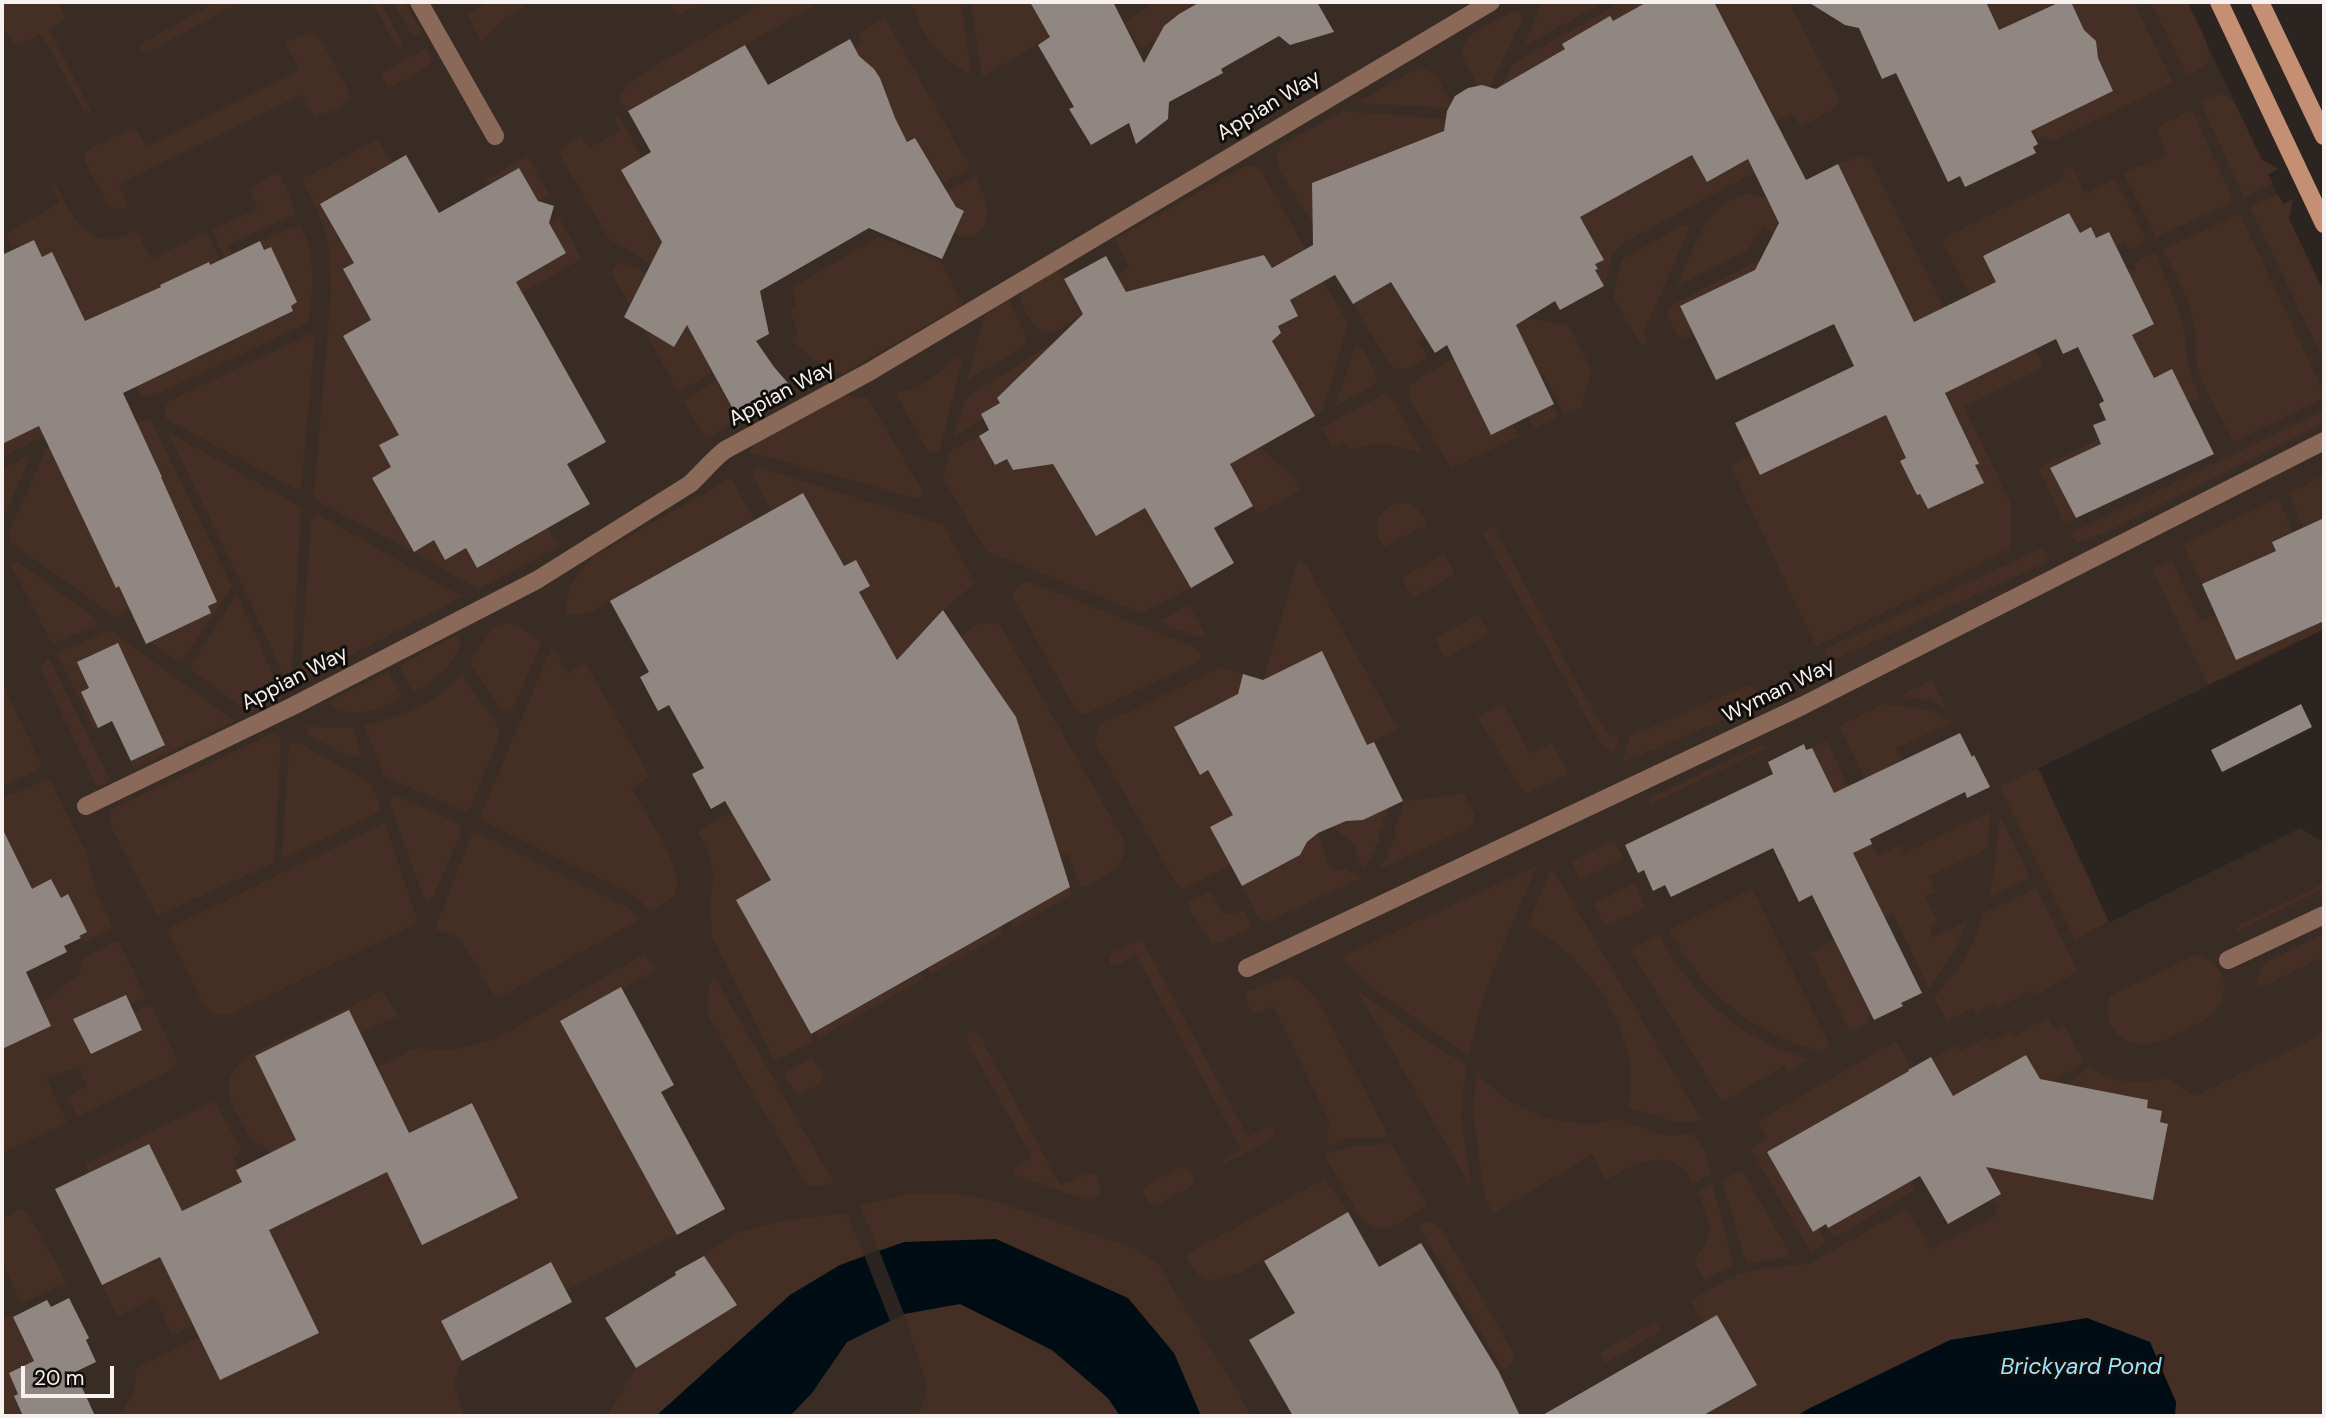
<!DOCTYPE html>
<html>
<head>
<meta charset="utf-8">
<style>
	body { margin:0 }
	#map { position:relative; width:2326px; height:1418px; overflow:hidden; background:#2b2420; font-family:"DM Sans",sans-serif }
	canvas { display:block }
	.frame { position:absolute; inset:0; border:4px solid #f7f2ef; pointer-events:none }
	.scale { position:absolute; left:21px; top:1366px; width:93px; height:32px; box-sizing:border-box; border:4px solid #f7f2ef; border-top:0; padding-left:9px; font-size:21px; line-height:24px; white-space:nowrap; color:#f7f2ef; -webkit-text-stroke:5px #110e0c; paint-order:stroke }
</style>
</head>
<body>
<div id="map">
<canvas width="2326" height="1418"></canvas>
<div class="frame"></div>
<div class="scale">20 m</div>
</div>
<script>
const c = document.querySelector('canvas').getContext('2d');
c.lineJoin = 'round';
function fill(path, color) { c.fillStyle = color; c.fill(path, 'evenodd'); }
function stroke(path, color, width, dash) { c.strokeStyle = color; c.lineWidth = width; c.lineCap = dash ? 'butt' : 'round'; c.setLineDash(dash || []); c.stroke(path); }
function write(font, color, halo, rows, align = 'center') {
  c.font = font + ' "DM Sans",sans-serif'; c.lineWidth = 6; c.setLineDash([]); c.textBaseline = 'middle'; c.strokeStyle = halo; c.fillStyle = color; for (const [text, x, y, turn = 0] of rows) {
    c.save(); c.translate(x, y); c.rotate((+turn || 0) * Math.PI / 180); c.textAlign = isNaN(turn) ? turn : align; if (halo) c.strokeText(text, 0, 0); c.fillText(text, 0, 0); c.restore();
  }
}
fill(new Path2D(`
	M2,2H2187L2262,160L2278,169L2268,175L2282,204L2293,199L2289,219L2324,293V629L2000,787L2076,939L2300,828L2324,842V1416H2Z`), '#382c25');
fill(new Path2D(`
	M2,2H58L66,18L49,29L92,113L86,114L41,34L18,46L14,44L2,25Z
	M216,2H240L152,50L144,52L140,49L141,44Z
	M372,2H380L403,44L397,47Z
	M393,2H404L421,32L413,37Z
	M490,2H531L506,17L482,42L467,14Z
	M670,2H697V6L678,15Z
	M767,2H811L814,6L628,111L620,101L619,96L626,86L649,69Z
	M912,2H961L971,74C939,59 921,36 912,2Z
	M971,2H1030L1050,37L982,77Z
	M1153,2H1200L1179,14L1164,26L1157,40L1140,49L1125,23Z
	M1543,2H1604L1523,47Z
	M1621,2H1647L1613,21L1610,17L1499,93L1512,64Z
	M1714,2H1789L1837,94L1839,101L1829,112L1801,127L1792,113L1777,121Z
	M1986,2H2060L1999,30Z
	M2071,2H2134L2173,83L2050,142L2047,136L2036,141L2031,130L2113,91L2098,58L2096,41L2084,30Z
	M2151,2H2187C2193,15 2216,51 2206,64C2202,69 2193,72 2187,75Z
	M1514,11H1520L1523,18L1490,87L1478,86L1461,54C1464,31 1496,21 1514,11Z
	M885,18L970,168L943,183L916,138L907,142L895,118L880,78L874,69L859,56L855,48L863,43L857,34Z
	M309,32L318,35L347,87L350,97L341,107L315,117L301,95L119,184L128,206L121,209L109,206L84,160L86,151L135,127L146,147L300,70L285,42Z
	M426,48L432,60L431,64L395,85L388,86L380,74Z
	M1422,68L1436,74L1451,104L1449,108L1356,103L1412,71Z
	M2221,94L2234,102L2262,160L2278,169L2268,174L2273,183L2244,197L2200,101Z
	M2192,110L2234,202L2156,237L2123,173L2167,155L2156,128Z
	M1343,111L1446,119L1447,128L1429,138L1312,183L1313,223L1281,173C1276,162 1275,156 1281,145Z
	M619,116L642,158L621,171L678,271L673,277L609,239L559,153L564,146L581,136L589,148L620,131L613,119Z
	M378,139L391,163L321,204L354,263L343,270L371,320L343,336L399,435L379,445L391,467L372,478L413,552L434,540L466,548L478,568L548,528L559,547L478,589L414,552L320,503L314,496L331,294C330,275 331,255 327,237C322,217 311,198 302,179Z
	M1692,155L1707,182L1749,159L1755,172L1621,244L1613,253L1604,286L1595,270L1598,269L1595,264L1604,259L1591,236L1569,223Z
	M527,156L550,195L538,201L489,185L485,180Z
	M1859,156L1869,159L1872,164L1944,307L1908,325L1838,164Z
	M1251,165L1260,169L1263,174L1348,324L1323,410L1315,416L1272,341L1281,333L1278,326L1297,316L1290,300L1299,294L1272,268L1264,254L1242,266L1240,261L1142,288L1128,296L1116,275L1129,267L1115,239L1241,168Z
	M2072,166L2085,194L2115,179L2147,242L2129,250L2124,243L2116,247L2109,232L2096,238L2091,228L2080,233L2069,213L1983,256L1996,282L1970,295L1941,239L2066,178L2062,169Z
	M279,172L296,213L228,245L232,254L225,258L212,230L258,208L249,188Z
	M976,176C983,195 998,220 976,234C968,239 962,237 954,234L964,211L936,197Z
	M54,183C69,205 80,243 116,239C122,238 130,233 136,230L151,259L207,232L224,269L214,273L208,262L161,285L166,296L80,337L75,300L52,253L42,257L34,240L13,249L6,234L59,203L51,184Z
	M1746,194L1767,198L1782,229L1774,233L1763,227L1748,250L1677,286C1694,249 1702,207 1746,194Z
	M2278,194L2283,204L2293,199L2289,219L2324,292V361L2250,207Z
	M2240,214L2324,393V398L2234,442C2223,419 2201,388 2197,363C2195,352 2197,341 2195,330C2191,301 2176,275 2163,249Z
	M559,217L582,259L522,293L516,282L566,253L549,223Z
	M300,226C317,247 313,298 308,323L155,395L147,397L139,394L135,387L168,371L192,352L196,359L244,336L241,329L254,330L293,311L291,306L297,302L271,247L264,250L260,241L293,227Z
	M1682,226H1688V232L1643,334L1647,342L1641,345L1613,297L1622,259Z
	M878,237L941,261L962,305L843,373C821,368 806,354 790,338L798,334L790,310L796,308L793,287Z
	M2155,253L2183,321L2188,368L2199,398L2189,403L2172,370L2136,386L2132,335L2154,324L2129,273L2136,269L2133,263Z
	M1761,259L1764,266L1681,306L1693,333L1682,338L1679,337L1666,314L1672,305Z
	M622,262L647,273L630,305L612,274L613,267Z
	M1058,270L1083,314C1073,320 1060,332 1048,332C1037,333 1022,310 1021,300C1021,294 1022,293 1024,289Z
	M1391,282L1425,337L1418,341L1428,357C1415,365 1403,376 1389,363L1353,304Z
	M1008,298L1026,336L1024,347L967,380L984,316Z
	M694,313L733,352L709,366L712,373L678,392L644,329Z
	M1526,317L1555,324L1567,323L1592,370L1581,407L1564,414L1544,374L1540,376L1554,404L1552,406L1558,417L1535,428L1528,416L1512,425L1518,437L1451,468L1410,400V387L1418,379Z
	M310,334H313L315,340L301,487L294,488L166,419L164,409L169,401Z
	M1060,338L997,398L1000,403L981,414L983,419L953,438L967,397Z
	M1356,345L1361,346L1373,368L1377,381L1372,386L1335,406Z
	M2035,349L2044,367L1964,407L2011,504V542L2009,549L1816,646L1730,465L1751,455L1760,475L1886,415L1906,458L1901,461L1917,495L1920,494L1928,509L1983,483L1975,465L1978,464L1933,376Z
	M954,358L962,360L939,452L929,453L896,394C919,388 938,378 954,358Z
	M716,381L739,420L706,439L683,400Z
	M1384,394L1391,397L1423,455C1399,443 1376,442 1350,449L1345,442L1333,448L1321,428Z
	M841,395L868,398L924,494L923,497L915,498L749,452L754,445Z
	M2324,410V423L2102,534L2078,542L2069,534Z
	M150,418L232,586L183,661L179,662L144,637L156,639L211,613L208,606L217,602L184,555L195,550L172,502L150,483L162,476L137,423Z
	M39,426L56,430L2,457V444Z
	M170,433L301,507L291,687L289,688L241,582L169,435Z
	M979,436L995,465L1007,459L1015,472L1037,460L1040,466L1053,464L1096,535L1145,508L1191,588L1141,613L986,551L943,478L949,452Z
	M2099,439L2101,444L2050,468L2076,518L2064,523L2038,468Z
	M61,441L93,539L116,587L128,582L131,610L116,617L14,545L10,540L9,532L47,447Z
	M1257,445L1292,476L1300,490L1258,514L1221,450Z
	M28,456L29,461L2,520V469Z
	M758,467L943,525L975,583L943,610L900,665L859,592L870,586L856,561L844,566L803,493L771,511L752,474L753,469Z
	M2324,475V518L2303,527L2289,493Z
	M731,478L754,520L591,612L575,614L567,613C562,591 580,570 595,556Z
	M2278,498L2293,532L2272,541L2276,551L2202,584L2183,544Z
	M1398,503C1414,502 1420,510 1427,524L1385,547C1369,529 1376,511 1398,503Z
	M319,515L462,597L300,682L311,522L313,518Z
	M1494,527L1576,681L1610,737L1620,735L1614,754L1602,745L1482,532Z
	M2042,548L2045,549L2048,556L2047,561L2039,566L1831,661L1825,649Z
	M1444,554L1455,574L1413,598L1401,578Z
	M2171,559L2200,621L2216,615L2236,660L2324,621V629L2208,685L2152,569Z
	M1298,561L1305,563L1398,729L1343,757L1347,703L1322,651L1263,680Z
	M12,562H18L94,617L98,625L52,644L12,567Z
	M1029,582L1195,647L1202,655L1201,659L1194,664L1090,712L1082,714L1077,712L1012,596C1015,587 1020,583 1029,582Z
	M237,594L283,697L249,712L191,670L192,664Z
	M1189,605L1205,633V637H1197L1158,621Z
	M1478,614L1489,634L1445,658L1435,639Z
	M507,623C522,625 529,634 542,641L513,708L507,713L501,709L470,663L493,627Z
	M987,623L1000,625L1124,840C1130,868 1101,878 1081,888L1068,854L1060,856L1016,717L961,637L976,625Z
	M110,630L235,721L134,769L131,761L165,744L141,694L89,688L98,728L94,730L57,653Z
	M456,635L461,643C452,668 435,680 413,692L399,666Z
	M552,647L568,673L586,663L650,777L631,788C644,810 674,855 677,879C678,885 676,890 674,896L651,911L635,896L481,820V814Z
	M48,657L111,781L102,785H96L94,782L41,669Z
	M1221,667L1243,674L1238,694L1174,727L1199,775L1208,770L1233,815L1210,827L1231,865L1182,889L1174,880L1097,746L1095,737L1098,728L1103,722L1130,712Z
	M388,672L403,698C386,706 340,725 330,701Z
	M462,674L497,725L500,735L470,808L466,812L385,777L364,725C401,717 436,703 462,674Z
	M1932,680L1946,709L1930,700L1900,696Z
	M2,683L42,766L36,771L2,787Z
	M1749,685C1757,689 1760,694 1759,703L1753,707L1622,763L1630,736Z
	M1503,704L1530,754L1552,743L1569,774L1525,794L1477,717Z
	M1884,704L1931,710L1953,722L1896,748L1902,761L1865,779L1839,726Z
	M306,726L330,728L353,727L362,757L346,755L310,736Z
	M276,732L281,740L274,863L157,916L111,826L110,812L114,808Z
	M1827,741L1848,787L1830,796L1829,784L1812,748Z
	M297,742L371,783L381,809L379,812L286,857L282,856L289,746Z
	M1763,744L1765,749L1650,805L1648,799Z
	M2038,768L2109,922L2075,940L2000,787Z
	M49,779L87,854L95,890L113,928L84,942L79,936L68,894L61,898L27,892V877L8,840L3,842L2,838V798Z
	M1464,794L1475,816L1472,826L1380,869L1379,865L1384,864V860L1390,857L1387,847L1393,846L1392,839L1397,838L1394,826L1398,824L1397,815L1402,814L1403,801Z
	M395,795L460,824L461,833L432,899L427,902L423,896L390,804V798Z
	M1387,808V817L1382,818L1384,829L1378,830L1380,842L1375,843L1376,854L1371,855L1372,860L1366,862L1367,866L1362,868L1354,845L1332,825Z
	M731,812L779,875L737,900L814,1041L775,1061L712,937L710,899L713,882L712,865L707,849L697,831Z
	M1990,812L1988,848L1929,876L1936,892L1925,897L1938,923L1929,927L1933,937L1968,921L1956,948L1929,988L1893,914L1884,917L1853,853L1872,844L1879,856L1900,845L1904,853Z
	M2000,816L2030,877L1988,898L1993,881Z
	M385,823L418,923L228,1015H218L204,1006L167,929Z
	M477,832L629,908L640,919L506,994L495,996L458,937L435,929L471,836Z
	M1318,833L1327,862L1335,870L1346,869L1348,873L1355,871L1358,876L1362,878L1267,922L1259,919L1242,886L1300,855L1307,842Z
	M1614,840L1624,859L1581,880L1571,861Z
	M1538,865C1511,926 1481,989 1469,1056L1375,990L1341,957Z
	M1552,868L1702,1121H1672L1628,1107C1643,1050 1605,986 1563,949C1552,940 1539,933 1527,925Z
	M1635,883L1646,908L1605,926L1593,904Z
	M2324,883V889L2237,932L2236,929L2239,925Z
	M1070,887L1072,895L1013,927L1010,921Z
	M2036,888L2078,971L2036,995L2033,990L1998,1008L1995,1004L1976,1013L1972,1008L1947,1021L1934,998C1955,975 1976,946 1982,914Z
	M1752,889L1830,1046L1822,1052C1749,1032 1706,995 1669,930Z
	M1211,891L1222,913L1230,915L1244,910L1252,927L1220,942L1212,943L1190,910L1188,904L1192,900Z
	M1001,926L1004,933L931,974L927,969Z
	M1659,935C1691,995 1743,1042 1810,1059L1788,1072L1784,1066L1722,1102L1630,949Z
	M2318,936H2321C2326,941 2326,951 2322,957L2265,986L2259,987L2257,979L2263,964Z
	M118,940L146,998L130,1005L125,995L74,1019L91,1054L142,1030L134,1012L151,1004L177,1060L172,1070L77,1117L67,1096L87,1087L78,1066L47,1079L67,1123L2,1153V1049L40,1031V1003L55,996L63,985L79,975L84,958Z
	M1139,940L1143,942L1248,1137L1267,1127L1273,1129L1275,1132L1272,1139L1224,1164L1221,1161L1241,1149L1136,955L1119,964H1110L1109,957L1112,953Z
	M1834,940L1871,1015L1867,1017L1869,1022L1850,1032L1811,952Z
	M645,954L655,971L560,1021L677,1235L566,1290L550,1262L441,1321L462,1361L453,1386L465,1416H120C129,1400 138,1388 135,1369L199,1337L220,1380L318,1333L269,1230L387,1172L422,1245L518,1198L472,1103L409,1133L377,1067L412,1050L422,1048L447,1051L496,1039Z
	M2196,955C2231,964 2232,997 2207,1019C2179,1032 2136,1063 2113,1028C2106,1018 2106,1007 2110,996Z
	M920,973L923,979L819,1038L815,1032Z
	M714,976L834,1183L811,1187L805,1182L709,1018C706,1002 706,991 714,976Z
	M1287,976C1301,980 1308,990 1318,1001L1389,1137L1347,1138L1330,1145L1327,1139L1330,1123L1273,1006L1261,1012L1253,1013L1245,999L1248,991Z
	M1357,990L1423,1038L1466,1065L1461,1115L1471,1187Z
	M383,991L398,1016L360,1033L349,1010L256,1056L302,1153L276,1165C271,1154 268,1142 253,1143C235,1106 209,1083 252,1053Z
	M2048,1017L2054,1030L2065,1025L2077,1050L2085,1061L2054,1081L2048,1080L2047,1084L2043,1083L2026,1055L1953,1096L1932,1059L1957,1045L1960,1051L1987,1037L1990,1042L2012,1031L2015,1036Z
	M973,1031L978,1033L1060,1185L1089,1173L1096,1174L1100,1187L1099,1195L1085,1200L1013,1174V1169L1032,1157L968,1043L967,1035Z
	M2324,1033V1416H2175L2176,1402L1950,1340L1808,1409L1797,1416H1708L1706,1414L1757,1385L1703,1324L1691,1301C1713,1287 1739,1270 1767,1268C1782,1266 1796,1267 1811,1263L1906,1209L1931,1249L1997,1216L1994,1211L1999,1207L1993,1199L2001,1194L1985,1166L2153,1200L2168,1124L2160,1122L2162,1111L2147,1108L2148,1100L2067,1084L2090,1067C2114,1083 2139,1086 2167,1078L2195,1096Z
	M1896,1041L1911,1068L1909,1070L1916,1083L1767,1152L1813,1232L1818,1229L1826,1243L1811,1252L1750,1148L1768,1138L1758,1121Z
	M812,1057L823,1074L822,1082L798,1097L783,1074Z
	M1477,1070L1482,1079L1507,1100L1547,1118L1586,1125L1617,1119L1667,1136L1693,1134L1706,1153L1711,1174L1693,1184C1690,1180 1688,1174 1684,1170C1661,1147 1629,1168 1606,1180L1592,1154L1493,1214L1484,1194L1473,1112Z
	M212,1102L217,1105L241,1150L234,1159L242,1182L182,1211L149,1144L89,1173L85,1164Z
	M1392,1144L1427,1206C1404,1219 1383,1242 1361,1218L1324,1155L1352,1146Z
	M1181,1166L1187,1168L1194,1179L1195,1184L1158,1205L1151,1206L1143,1193V1188Z
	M1742,1170L1789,1252L1790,1257L1748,1263L1745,1259L1722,1179Z
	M1324,1179L1348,1212L1240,1273C1210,1284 1201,1285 1185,1255Z
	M1911,1181L1915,1189L1913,1191L1834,1238L1828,1228Z
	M1712,1184L1734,1265L1704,1280L1694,1261C1717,1230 1712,1225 1697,1192Z
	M911,1193L959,1194L1001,1203L1133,1248L1159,1265L1183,1306L1228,1375L1251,1416H1201L1174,1353L904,1242L879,1250L860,1205Z
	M20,1210H24L29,1215L67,1283L21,1303L2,1261V1219Z
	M846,1213L864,1255L840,1265L790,1295L656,1416H607L636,1368L736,1305L704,1256L733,1234L781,1221Z
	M1430,1221L1441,1228L1448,1240L1512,1350L1514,1362L1503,1370L1418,1225Z
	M160,1257L193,1325L172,1336L155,1297L118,1317L102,1285Z
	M960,1304C1017,1333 1084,1359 1120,1416H917L925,1399L927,1385L904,1314Z
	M14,1313L17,1315L13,1317L34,1361L9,1374L18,1394L14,1397L23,1416H2V1320Z
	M1655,1321L1661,1331L1606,1363L1600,1353Z`), '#452f24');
fill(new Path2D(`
	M996,1239L1128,1298L1174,1353L1201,1416H1120L1108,1398L1052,1350L960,1304L904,1314L847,1342L812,1393L790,1416H656L790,1295L840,1265L904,1242Z
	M2087,1318L2150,1342L2176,1402L2175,1416H1797L1808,1409L1950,1340Z`), '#000d14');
fill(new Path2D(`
	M879,1250L904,1314L890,1321L864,1255Z`), '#2b2420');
fill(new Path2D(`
	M1030,2H1113L1144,63L1164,26L1179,14L1200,2H1317L1334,32L1290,45L1279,36L1221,69L1223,73L1169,102L1168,119L1136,144L1129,123L1091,145L1069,109L1074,107L1038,45L1050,37Z
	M1647,2H1714L1806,180L1838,164L1914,322L1996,282L1983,256L2069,213L2080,233L2091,227L2096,238L2109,232L2154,324L2132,335L2154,378L2172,369L2214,454L2076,518L2050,468L2101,444L2093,425L2106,420L2099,404L2104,401L2078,347L2063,354L2056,339L1945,393L1979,464L1975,465L1984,483L1928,509L1920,494L1917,495L1900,461L1906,458L1886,415L1760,475L1735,423L1854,366L1834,324L1716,380L1680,306L1755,270L1779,223L1748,159L1707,182L1692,155L1580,217L1604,260L1595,264L1598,269L1595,270L1604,286L1560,310L1555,301L1516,325L1554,404L1491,435L1447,345L1435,353L1391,282L1353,304L1335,275L1290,300L1298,316L1278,326L1281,333L1272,341L1315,416L1230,464L1253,506L1214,528L1234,563L1191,588L1145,508L1096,536L1053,464L1013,470L1007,459L995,465L979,436L989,430L981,414L1000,403L997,398L1083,314L1064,279L1106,256L1126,292L1264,255L1272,268L1313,245L1312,183L1444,131L1447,111L1455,96L1468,88L1482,85L1496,89L1565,49L1562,44L1610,16L1613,21Z
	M1808,2H1986L1999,30L2060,2H2071L2084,30L2096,41L2098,58L2113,91L2031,131L2038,144L2033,147L2036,153L1965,187L1960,176L1948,182L1896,73L1882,79L1859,28L1845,25Z
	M850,39L859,56L874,69L880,78L895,118L907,142L915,138L956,207L964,211L942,259L869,228L760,291L769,334L756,341L774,367L794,390L739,420L687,325L674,347L624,317L662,242L621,170L651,152L628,111L745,45L768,85Z
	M406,155L439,213L519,168L538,201L554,206L549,223L566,253L516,282L606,442L567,464L590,504L477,568L466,548L445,560L434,540L414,552L372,478L391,467L379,445L399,435L343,336L371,320L343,269L354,263L320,204Z
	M34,240L42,257L52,252L85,321L161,287L160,285L209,262L210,265L260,241L264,250L271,247L297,302L291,306L293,311L123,393L162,477H161L217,602L208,606L211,613L146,644L119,586L116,588L39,426L2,444V255Z
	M803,493L844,566L856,560L870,586L859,592L897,660L943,610L961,637L1016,717L1070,887L811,1034L736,900L771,880L725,801L711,809L692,774L704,768L669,705L658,711L640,677L649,672L610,601Z
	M2324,518V621L2236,660L2202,584L2276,551L2272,542Z
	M118,643L165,745L131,761L112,721L98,728L81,692L89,688L77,662Z
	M1322,651L1367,745L1374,742L1403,801L1363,820L1346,821L1318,833L1307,842L1300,855L1242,886L1210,827L1233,815L1208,770L1200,775L1174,727L1238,694L1243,674L1263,680Z
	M2301,704L2312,727L2222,772L2211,750Z
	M1960,733L1972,757L1974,755L1990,787L1967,798L1965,792L1870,839L1872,844L1853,853L1922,993L1901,1003L1903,1006L1874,1020L1812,895L1799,902L1773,848L1671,897L1665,885L1653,891L1644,870L1638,873L1625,845L1773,774L1768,762L1804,744L1806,750L1812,748L1834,793Z
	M2,828L32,889L51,879L61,898L68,894L87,932L79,936L81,938L64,946L67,952L26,972L51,1026L2,1049Z
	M621,987L674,1085L661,1092L725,1209L677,1235L560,1021Z
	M126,995L142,1030L91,1054L73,1019Z
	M349,1010L409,1133L472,1103L518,1198L422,1245L387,1172L269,1230L319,1333L220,1380L160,1257L102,1285L55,1189L149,1144L182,1211L242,1182L236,1170L296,1140L255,1056Z
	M2026,1055L2040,1079L2148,1100L2147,1108L2162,1111L2160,1122L2168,1124L2153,1200L1986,1167L2001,1194L1948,1224L1920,1176L1828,1228L1826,1224L1813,1232L1767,1152L1909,1071L1908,1070L1931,1057L1953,1096Z
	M1348,1212L1379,1267L1421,1243L1499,1372L1520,1416H1293L1249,1340L1295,1313L1264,1261Z
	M704,1256L737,1305L636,1368L605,1318L676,1275L675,1272Z
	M551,1262L572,1302L462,1361L441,1321Z
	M69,1298L89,1338L86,1340L96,1362L75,1372L95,1416H23L14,1396L18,1394L9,1373L34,1361L13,1317L47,1300L51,1307Z
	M1717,1315L1757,1385L1702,1416H1541Z`), '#908783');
stroke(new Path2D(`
	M419,2L495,136
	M86,806L293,706L537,580L690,484C702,473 711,461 725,450L869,372L1491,2
	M2228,960L2324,915
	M1247,968L1802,706L2324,441`), '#8a6958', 18);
stroke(new Path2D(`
	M2219,2L2324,224
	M2260,2L2324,136`), '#c48f73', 18);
write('21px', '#f7f2ef', '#110e0c', [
	["Appian Way",1269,106,-31],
	["Appian Way",782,394,-28],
	["Appian Way",295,679,-27],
	["Wyman Way",1779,691,-26]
]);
write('italic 23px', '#9ce3fe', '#110e0c', [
	["Brickyard Pond",2081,1368]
]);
</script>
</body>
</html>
